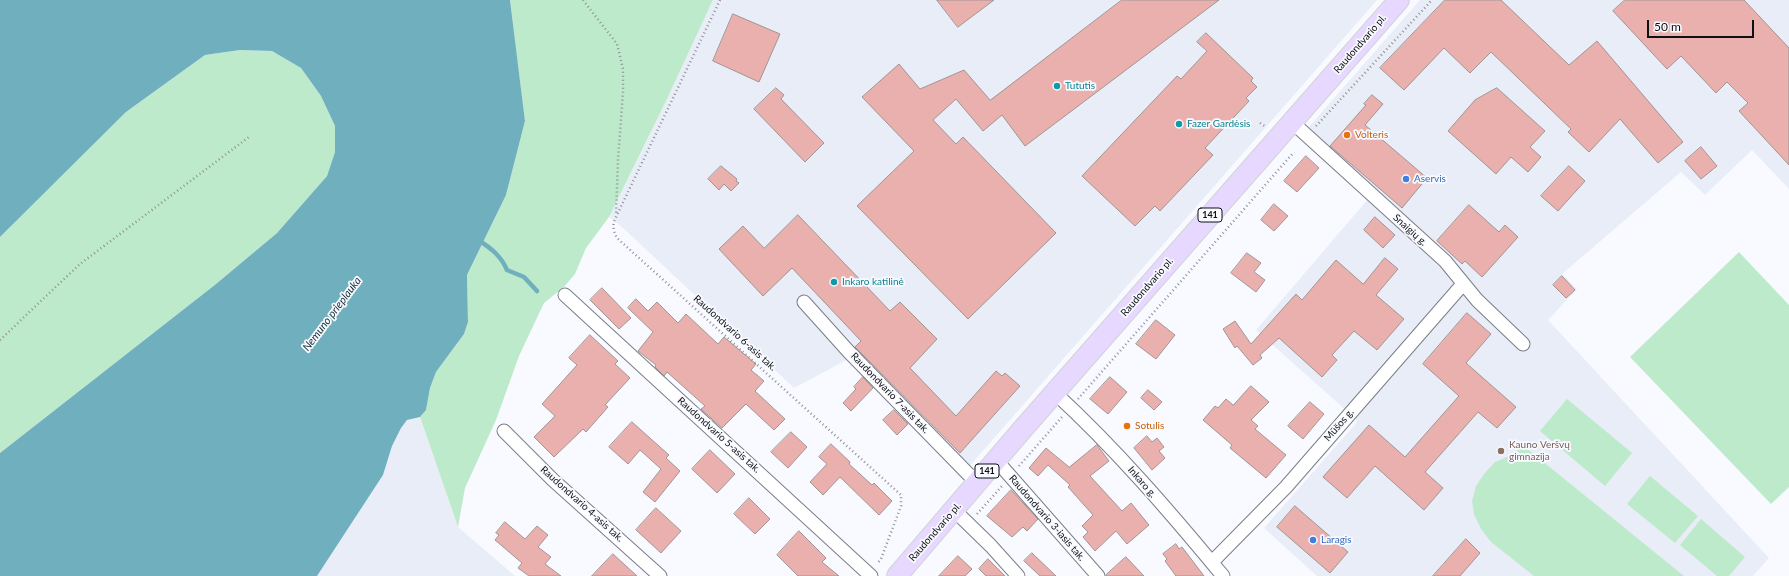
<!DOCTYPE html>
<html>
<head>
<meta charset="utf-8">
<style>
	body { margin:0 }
	#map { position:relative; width:1789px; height:576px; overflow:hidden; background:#f8faff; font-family:Lato,sans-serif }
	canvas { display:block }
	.scale { position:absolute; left:1647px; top:20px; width:107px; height:18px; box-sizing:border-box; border:2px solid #0f1014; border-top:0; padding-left:5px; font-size:12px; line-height:14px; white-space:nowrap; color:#0f1014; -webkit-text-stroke:3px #f8faff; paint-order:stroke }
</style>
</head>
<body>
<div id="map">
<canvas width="1789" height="576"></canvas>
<div class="scale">50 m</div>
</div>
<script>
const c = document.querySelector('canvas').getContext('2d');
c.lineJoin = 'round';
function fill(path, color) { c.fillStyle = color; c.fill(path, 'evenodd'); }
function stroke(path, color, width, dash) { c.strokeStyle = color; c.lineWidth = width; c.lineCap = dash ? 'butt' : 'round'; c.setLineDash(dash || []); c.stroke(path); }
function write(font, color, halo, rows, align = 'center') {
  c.font = font + ' Lato,sans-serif'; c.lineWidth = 3.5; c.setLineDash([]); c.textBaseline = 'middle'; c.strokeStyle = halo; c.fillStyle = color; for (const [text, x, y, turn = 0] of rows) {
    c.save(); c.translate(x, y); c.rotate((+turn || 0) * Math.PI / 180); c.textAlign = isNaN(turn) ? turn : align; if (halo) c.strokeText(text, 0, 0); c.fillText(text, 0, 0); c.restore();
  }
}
fill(new Path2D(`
	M713,0H1377L960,477L856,355L794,388L622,227L609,217L667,99Z
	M1420,0H1789V189L1752,150L1705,195L1681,172L1562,274L1577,289L1548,320L1769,558L1753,576H1317L1264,528L1358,421L1256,330L1374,192L1307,129Z
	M420,417L458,527L515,576H317L383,475L392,446L401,428L407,420Z`), '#e9edf8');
fill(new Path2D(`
	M510,0H713L667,99L609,217L586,248L575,274L564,287L544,303L519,356L496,420L465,488L458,527L420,417L426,410L430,388L436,372L464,334L468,322L467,275L506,195L525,121Z
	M240,50L272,51L301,68L321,96L335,126V152L327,176L277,233L216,284L0,453V237L126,112L205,55Z
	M1739,252L1789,305V487L1771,504L1630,357Z
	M1567,399L1632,453L1605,486L1540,431Z
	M1520,443L1684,576H1534L1491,542L1481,529L1474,514L1472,501L1476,486L1484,474L1495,462L1509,456L1524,457L1515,449Z
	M1650,476L1698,516L1675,543L1627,504Z
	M1701,519L1745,557L1729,576H1717L1680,545Z`), '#beeacc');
fill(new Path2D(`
	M0,0H510L525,121L506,195L467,275L468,322L464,334L436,372L430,388L426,410L420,417L407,420L401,428L392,446L383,475L317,576H0V453L216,284L277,233L327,176L335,152V126L321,96L301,68L272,51L240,50L205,55L126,112L0,237Z`), '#70afbd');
stroke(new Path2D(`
	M478,240C491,248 501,256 507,270L524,277L537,291`), '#70afbd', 4.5);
const building = new Path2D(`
	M937,0H994L958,27Z
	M1122,0H1219L1025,146L1002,115L983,131L956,99L933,120L956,144L963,137L1056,233L968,319L857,206L914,151L862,97L899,64L920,89L964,70L990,100Z
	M1445,0H1501L1569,65L1597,41L1683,142L1658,163L1620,119L1589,152L1568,132L1571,129L1491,52L1470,73L1444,48L1404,90L1380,68Z
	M1625,0H1744L1789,48V165L1739,111L1748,103L1727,82L1716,93L1681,56L1667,69L1613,11Z
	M733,14L780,34L759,82L713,61Z
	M1206,33L1253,78L1251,81L1257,87L1246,98L1249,101L1205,148L1213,155L1160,211L1155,206L1135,226L1082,176L1177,76L1181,79L1207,51L1197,42Z
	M776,88L784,95L781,99L824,143L805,162L754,109Z
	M1497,88L1545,131L1530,147L1541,157L1528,172L1511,157L1496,174L1448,131L1475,100Z
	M1372,95L1383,104L1365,125L1427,178L1402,208L1330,146L1366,105L1364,104Z
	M1701,147L1717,166L1701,179L1685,161Z
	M1306,156L1319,168L1297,192L1284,181Z
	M721,166L737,179L736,181L739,183L731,191L724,184L719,190L708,179Z
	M1569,166L1585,181L1558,211L1541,196Z
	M1274,204L1288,216L1274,231L1261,220Z
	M1469,205L1499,232L1505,225L1518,237L1482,277L1465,261L1462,264L1437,241Z
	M798,215L890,311L900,302L937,339L910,368L956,416L996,371L1002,376L1005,373L1020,386L960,453L855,347L861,341L792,268L763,296L719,249L743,226L764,248Z
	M1375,217L1395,235L1383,248L1364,230Z
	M1247,253L1261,263L1254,272L1265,280L1256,292L1231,273Z
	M1385,258L1398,269L1376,295L1404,319L1377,350L1354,331L1332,355L1337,360L1322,377L1279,338L1260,355L1262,358L1253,365L1237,346L1235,348L1223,329L1235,321L1251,344L1296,294L1302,300L1336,260L1363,284Z
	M1562,276L1575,290L1566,298L1553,285Z
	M602,288L631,318L619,329L590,300Z
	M636,299L648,311L657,302L678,323L686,314L718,344L724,337L756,364L751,370L764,381L755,391L785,419L774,430L746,404L722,428L701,409L705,406L667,372L664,376L655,367L656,365L638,351L653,332L628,308Z
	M1467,313L1491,334L1466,363L1516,407L1497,428L1478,412L1425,472L1443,488L1424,510L1375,466L1347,498L1323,477L1369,425L1405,457L1459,396L1423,364Z
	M1156,320L1175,335L1156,359L1136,344Z
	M590,335L618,361L615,364L630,378L605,405L608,407L586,432L583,429L554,457L534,437L555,416L542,404L577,365L569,358Z
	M863,377L873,388L851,411L843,403L856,389L854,387Z
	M1110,377L1127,392L1108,414L1090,399Z
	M1251,386L1269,402L1251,420L1258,426L1255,429L1286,455L1266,478L1230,448L1232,445L1203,420L1215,406L1218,408L1226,399L1233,405Z
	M1148,390L1162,402L1154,410L1141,398Z
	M1310,402L1324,414L1303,439L1288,426Z
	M894,410L908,424L897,435L883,420Z
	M632,422L669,455L666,458L680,471L655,502L643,492L661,469L640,450L628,464L609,447Z
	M791,432L807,447L788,468L771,452Z
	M1147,436L1152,442L1157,438L1164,447L1159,451L1165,458L1152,470L1134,448Z
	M831,444L850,462L849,464L872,485L874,483L892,501L879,515L840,477L823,495L810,482L827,464L819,457Z
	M1097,445L1109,461L1090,476L1122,511L1131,503L1149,525L1127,544L1116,531L1095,551L1083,537L1088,532L1082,526L1093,515L1068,487L1070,485L1048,465L1038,476L1029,468L1046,448L1069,467Z
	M710,450L735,474L717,493L692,469Z
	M1011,490L1038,519L1027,531L1023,527L1012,537L987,516Z
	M749,498L770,519L755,534L734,514Z
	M1295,506L1348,552L1330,573L1277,527Z
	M656,508L681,531L661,553L636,530Z
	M505,522L525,539L537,526L548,535L538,547L551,557L545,564L561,576H529L518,568L522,563L495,540L499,535L496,533Z
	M799,531L826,558L822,562L839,576H798L777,555Z
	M1466,539L1480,553L1460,576H1433Z
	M1176,544L1179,549L1182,547L1204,576H1176L1165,561L1167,559L1163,554Z
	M1032,553L1056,576H1040L1024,561Z
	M613,554L637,576H592Z
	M958,556L972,569L965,576H939Z
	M1126,557L1144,576H1106V575Z
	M988,559L1005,576H986L979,569Z`);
fill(building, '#eab0ad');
stroke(building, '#a29594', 1);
const minor = new Path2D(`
	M1292,122L1445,261L1477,300L1523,344
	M565,295L871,576
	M804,302L849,352L977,483
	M1055,393C1116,449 1170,512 1223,576
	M504,431L553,480L660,576
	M996,460L1098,576
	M954,510L991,546L1018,576
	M1212,562L1286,487L1463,284`);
const primary = new Path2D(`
	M897,576L1021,431L1399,0`);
stroke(minor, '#7a7e88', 15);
stroke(primary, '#d4d4d5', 22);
stroke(new Path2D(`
	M583,0L617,44L623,69V92L618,160L616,215
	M720,0L616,217C612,225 613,230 617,238L901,495V506L881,559L877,564
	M1260,123L1266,127
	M1316,126L1432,0
	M0,340L80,264L249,137
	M1078,399L1294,152
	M1019,466L1062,417
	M977,514L1003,485`), '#8e9094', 2.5, [1, 3]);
stroke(minor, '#fff', 13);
stroke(primary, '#e6d8fe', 20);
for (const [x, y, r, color] of [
	[1057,86,4,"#0f9aa8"],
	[1179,124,4,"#0f9aa8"],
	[1347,135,4,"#e8710a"],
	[1406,179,4,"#3f7fe0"],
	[834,282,4,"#0f9aa8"],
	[1127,426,4,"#e8710a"],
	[1501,451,4,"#8d6e63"],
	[1313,540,4,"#3f7fe0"]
]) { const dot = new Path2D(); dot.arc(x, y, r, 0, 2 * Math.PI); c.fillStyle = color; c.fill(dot); stroke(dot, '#f8faff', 1.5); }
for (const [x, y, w] of [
	[1210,215,24],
	[987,471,24]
]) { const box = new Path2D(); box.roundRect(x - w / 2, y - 7, w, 14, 3); c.fillStyle = '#f8faff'; c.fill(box); stroke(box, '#0f1014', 1); }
write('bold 9px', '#0f1014', null, [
	["141",1210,215],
	["141",987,471]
]);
write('10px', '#0f1014', '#f8faff', [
	["Raudondvario pl.",1360,44,-49],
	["Snaigių g.",1410,230,42],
	["Raudondvario pl.",1147,287,-49],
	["Raudondvario 6-asis tak.",735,333,42],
	["Raudondvario 7-asis tak.",890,393,46],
	["Mūšos g.",1339,425,-49],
	["Raudondvario 5-asis tak.",719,435,42],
	["Inkaro g.",1142,482,49],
	["Raudondvario 4-asis tak.",582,504,42],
	["Raudondvario 3-iasis tak.",1047,518,49],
	["Raudondvario pl.",935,532,-49]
]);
write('10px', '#0d838f', '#f8faff', [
	["Tututis",1065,86],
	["Fazer Gardėsis",1187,124],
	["Inkaro katilinė",842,282]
], 'left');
write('10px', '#c56008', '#f8faff', [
	["Volteris",1355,135],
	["Sotulis",1135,426]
], 'left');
write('10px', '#366cbe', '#f8faff', [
	["Aservis",1414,179],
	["Laragis",1321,540]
], 'left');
write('10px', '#785e54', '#f8faff', [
	["Kauno Veršvų",1509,445],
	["gimnazija",1509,457]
], 'left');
write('italic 11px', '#113137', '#f8faff', [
	["Nemuno prieplauka",332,314,-53]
]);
</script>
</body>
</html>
